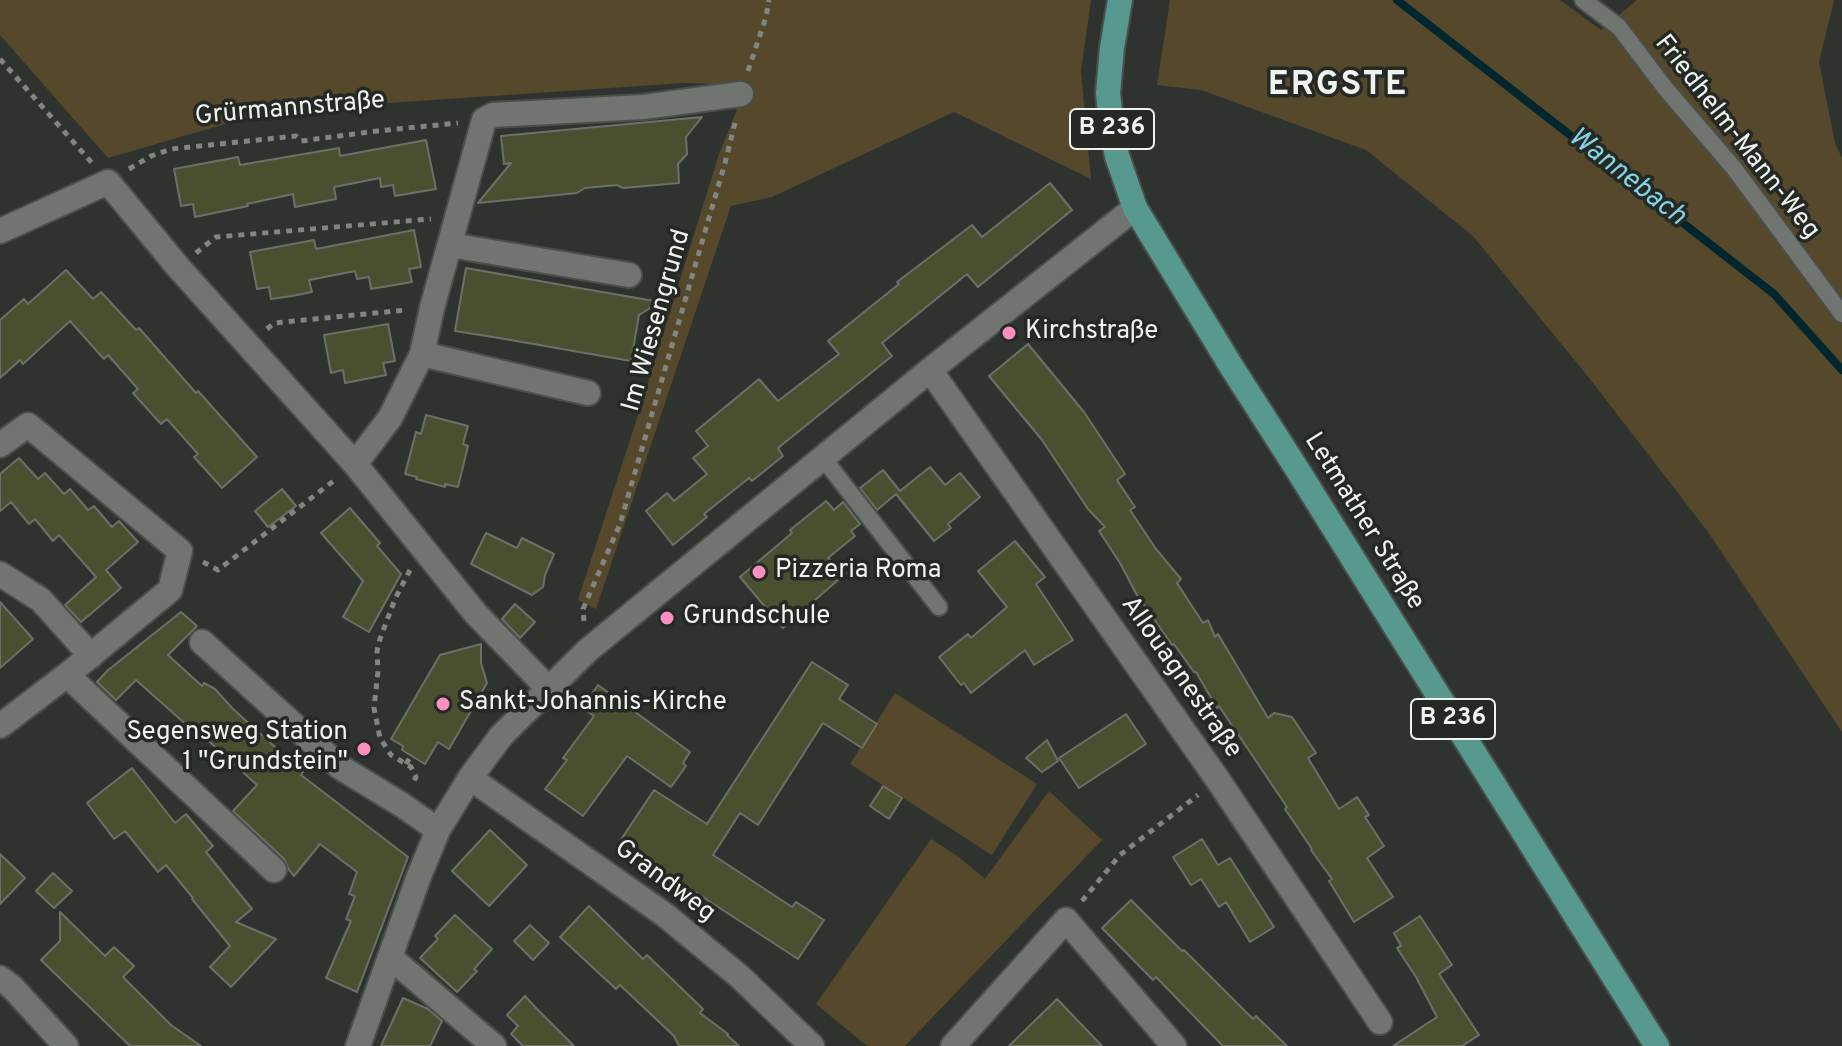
<!DOCTYPE html>
<html>
<head>
<meta charset="utf-8">
<style>
	body { margin:0 }
	canvas { display:block; background:#2e332f }
</style>
</head>
<body>
<canvas width="1842" height="1046"></canvas>
<script>
const c = document.querySelector('canvas').getContext('2d');
c.lineJoin = 'round';
function fill(path, color) { c.fillStyle = color; c.fill(path, 'evenodd'); }
function stroke(path, color, width, dash) { c.strokeStyle = color; c.lineWidth = width; c.lineCap = dash ? 'butt' : 'round'; c.setLineDash(dash || []); c.stroke(path); }
function write(font, color, halo, rows, align = 'center') {
  c.font = font + ' Overpass,sans-serif'; c.lineWidth = 7; c.setLineDash([]); c.textBaseline = 'middle'; c.strokeStyle = halo; c.fillStyle = color; for (const [text, x, y, turn = 0] of rows) {
    c.save(); c.translate(x, y); c.rotate((+turn || 0) * Math.PI / 180); c.textAlign = isNaN(turn) ? turn : align; if (halo) c.strokeText(text, 0, 0); c.fillText(text, 0, 0); c.restore();
  }
}
fill(new Path2D(`
	M0,0H1091L1081,71L1091,179L954,112L772,197L731,206L596,609L578,600L639,412L719,154L747,85L684,83L270,111L108,158L0,35Z
	M1170,0H1560L1601,30L1637,0H1834L1819,62L1835,143L1842,158V732L1708,532L1590,379L1473,236L1366,150L1201,90L1157,85Z
	M895,693L1037,784L992,855L850,764Z
	M1049,791L1102,840L905,1046H867L816,1004L931,839L959,857L985,879Z`), '#55482b');
stroke(new Path2D(`
	M1397,0L1774,294L1842,370`), '#02262d', 8);
const building = new Path2D(`
	M702,117L686,137L687,154L678,164L679,183L623,188L617,185L585,188L577,193L478,203L511,163L504,164L501,136Z
	M426,140L436,189L395,196L393,185L381,187L380,178L334,187L336,199L295,207L293,194L247,204L248,206L195,217L193,204L181,206L174,169L238,157L240,165L339,148L340,156Z
	M1050,183L1072,210L978,287L967,274L882,343L892,356L778,448L783,456L752,481L749,478L704,514L707,517L673,545L646,511L667,493L674,501L707,474L693,458L708,446L696,431L759,379L778,401L839,354L828,341L899,284L897,282L972,225L982,237Z
	M414,230L421,267L409,269L412,282L371,289L369,277L357,279L355,271L309,280L312,292L292,296L271,299L269,287L257,289L250,252L314,240L316,249Z
	M466,268L579,288L660,302L639,315L631,361L499,338L455,331Z
	M66,270L93,299L101,292L136,330L139,328L196,393L198,391L257,457L222,488L194,457L198,454L167,419L161,424L133,393L138,389L108,355L104,359L70,321L23,364L20,360L0,378V320L24,299L28,304Z
	M388,324L395,361L383,363L386,375L345,383L343,370L331,373L324,335Z
	M1028,344L1084,412L1125,474L1117,480L1135,507L1130,510L1156,549L1181,579L1177,583L1203,623L1208,620L1215,637L1218,634L1268,718L1274,713L1292,717L1316,753L1308,758L1339,809L1357,797L1369,815L1365,817L1384,846L1367,858L1393,897L1354,922L1329,881L1332,879L1311,850L1312,849L1285,809L1287,807L1219,706L1217,708L1196,672H1194L1174,644L1172,645L1147,609L1139,599L1120,563L1099,531L1105,527L1088,509L1042,440L989,376Z
	M426,415L468,426L463,444L468,446L458,487L445,484V487L416,479L417,477L405,474L416,432L421,434Z
	M19,458L38,479L45,473L64,494L70,489L88,510L94,506L112,527L119,521L138,542L106,570L121,588L81,622L65,605L96,577L59,535L53,541L35,519L29,524L11,502L0,511V474Z
	M930,467L945,485L960,473L980,497L948,524L951,528L934,541L896,494L877,510L860,488L883,470L900,491Z
	M282,489L296,506L268,527L255,511Z
	M826,501L834,510L843,502L860,524L851,531L855,536L828,558L846,573L783,628L740,577L792,533L790,530Z
	M350,508L380,543L377,546L401,574L369,632L343,617L363,581L321,533Z
	M486,533L517,548L522,538L554,554L545,575L543,587L532,595L471,564Z
	M1015,541L1045,577L1036,584L1073,640L1034,665L1025,650L971,693L964,683L961,685L939,657L968,634L971,638L1007,607L978,571Z
	M0,602L33,639L0,668Z
	M515,604L535,622L520,638L502,619Z
	M181,612L197,626L168,655L202,686L204,683L215,689L233,709L303,772L301,775L408,857L357,992L326,978L351,921L346,919L355,896L349,894L357,872L320,844L294,876L289,870L284,859L233,811L257,785L201,734L199,736L136,680L116,700L97,682L107,671Z
	M481,644V663L487,683L449,749L438,742L425,764L402,750L403,746L391,739L440,655Z
	M812,662L848,685L839,699L877,724L862,748L823,723L758,825L740,813L713,855L792,907L796,902L824,920L798,959L646,860L643,864L616,847L654,790L707,824Z
	M598,685L690,752L683,763L686,766L671,787L627,756L583,816L545,789L567,760L563,758L594,716L582,708Z
	M1126,714L1146,744L1079,788L1059,758Z
	M1047,740L1058,761L1042,772L1026,758Z
	M132,768L175,823L186,814L213,846L206,852L252,909L236,922L276,939L231,987L210,967L230,946L192,899L193,898L166,865L158,872L125,831L114,839L87,803Z
	M883,786L902,798L889,819L870,806Z
	M490,830L527,865L489,906L452,871Z
	M1202,839L1218,865L1230,858L1274,927L1250,942L1226,902L1219,907L1201,879L1191,885L1173,857Z
	M0,854L25,878L0,904Z
	M53,873L72,891L54,908L36,891Z
	M1131,900L1182,951L1184,950L1253,1019L1256,1016L1287,1046H1223L1156,977L1153,980L1102,928Z
	M589,906L643,959L647,955L703,1009L700,1013L728,1034L727,1035L739,1046H679L674,1036L620,985L616,989L560,937Z
	M60,912L105,956L114,947L134,966L123,977L171,1025L201,1046H130L41,960L60,941Z
	M455,915L492,949L474,969L477,971L457,992L420,958L438,939L435,936Z
	M1420,916L1452,965L1439,974L1479,1035L1462,1046H1393L1437,1017L1416,977L1397,948L1401,946L1394,933Z
	M530,925L549,943L533,960L514,941Z
	M525,996L536,1008L574,1046H523L511,1034L518,1026L507,1015Z
	M403,998L428,1009L442,1021L430,1046H381Z
	M1057,999L1102,1046H1009Z`);
fill(building, '#4a502f');
stroke(building, '#6d6f69', 2);
const service = new Path2D(`
	M1583,0L1619,27L1665,88L1733,167L1842,314
	M823,458L939,607`);
const minor = new Path2D(`
	M0,231L108,182L178,267L355,464L476,614L548,688
	M450,245L629,275
	M422,354L588,393
	M930,370L1218,780L1380,1022
	M0,445L28,425L180,551L170,590L67,675L0,726
	M355,464L390,418L422,354L432,308L484,120L493,115L643,107L741,94
	M0,574L41,600L91,656
	M202,642L340,767L402,805L438,830
	M67,675L274,870
	M470,778L665,915L739,976L812,1046
	M390,957L494,1046
	M0,978L12,987L66,1046
	M358,1046L419,876L438,830L470,778L501,736L588,650L930,370L1135,208
	M953,1046L1066,920L1174,1046`);
const primary = new Path2D(`
	M1120,0L1112,48L1108,93L1112,130L1117,156L1135,208L1231,366L1297,469L1657,1046`);
stroke(service, '#4a4f4b', 20);
stroke(minor, '#4a4f4b', 28);
stroke(primary, '#4a4f4b', 28);
stroke(new Path2D(`
	M0,59L92,163
	M748,71L766,17L769,0
	M129,169L151,156L171,149L296,136L301,141L377,131L458,123
	M196,253L216,237L431,219
	M267,329L274,323L406,310
	M203,562L218,570L336,479
	M410,570L395,599L380,639L377,651L378,671L374,708L380,738L391,755L411,767L416,777L413,783
	M584,621L583,609L620,524L725,163L736,119
	M406,764L412,754
	M1082,901L1120,855L1198,795`), '#828683', 5, [6, 6]);
stroke(service, '#707571', 16);
stroke(minor, '#707571', 24);
stroke(primary, '#57998e', 24);
for (const [x, y, r, color] of [
	[1009,333,8,"#fc8fc2"],
	[759,572,8,"#fc8fc2"],
	[667,618,8,"#fc8fc2"],
	[443,704,8,"#fc8fc2"],
	[364,749,8,"#fc8fc2"]
]) { const dot = new Path2D(); dot.arc(x, y, r, 0, 2 * Math.PI); c.fillStyle = color; c.fill(dot); stroke(dot, '#242925', 3); }
for (const [x, y, w] of [
	[1112,129,84],
	[1453,719,84]
]) { const box = new Path2D(); box.roundRect(x - w / 2, y - 20, w, 40, 6); c.fillStyle = '#242925'; c.fill(box); stroke(box, '#eff2ef', 2); }
write('bold 24px', '#eff2ef', null, [
	["B 236",1112,129],
	["B 236",1453,719]
]);
write('26px', '#eff2ef', '#242925', [
	["Grürmannstraße",290,110,-5],
	["Friedhelm-Mann-Weg",1736,138,52],
	["Im Wiesengrund",658,321,-74],
	["Letmather Straße",1363,522,58],
	["Allouagnestraße",1180,678,55],
	["Grandweg",664,882,37]
]);
write('26px', '#eff2ef', '#242925', [
	["Kirchstraße",1025,333],
	["Pizzeria Roma",775,572],
	["Grundschule",683,618],
	["Sankt-Johannis-Kirche",459,704],
	["Segensweg Station",348,734,"right"],
	["1 \"Grundstein\"",348,764,"right"]
], 'left');
write('italic 28px', '#83d3e4', '#242925', [
	["Wannebach",1626,178,38]
]);
c.letterSpacing = '2px';
write('bold 34px', '#eff2ef', '#242925', [
	["ERGSTE",1338,87]
]);
c.letterSpacing = '0px';
</script>
</body>
</html>
